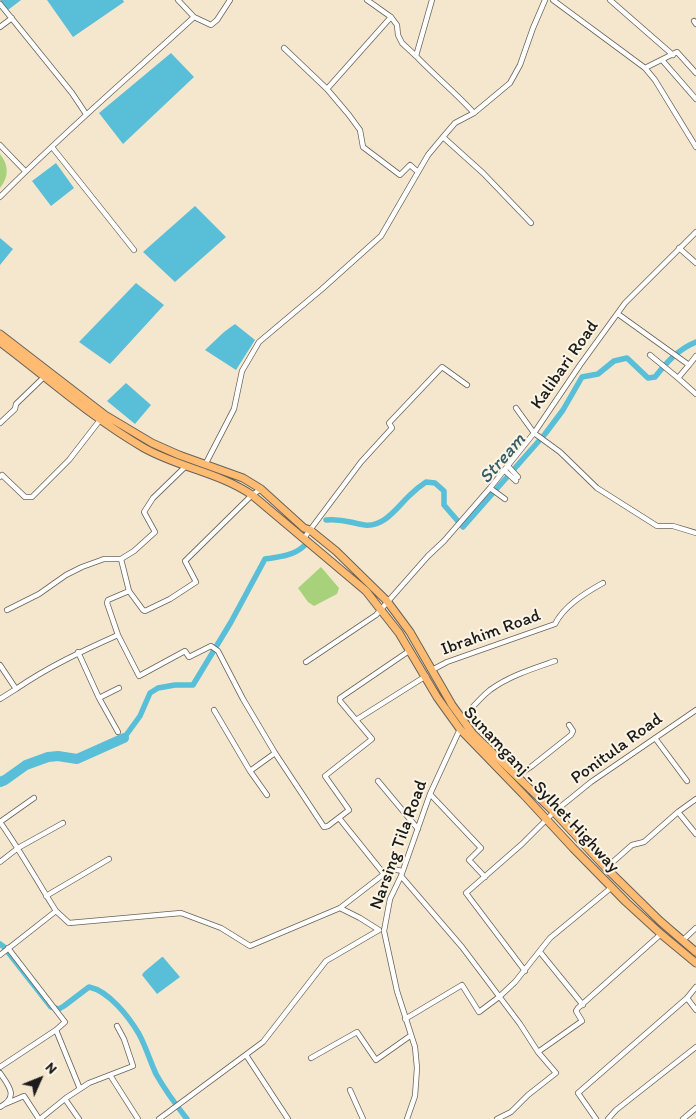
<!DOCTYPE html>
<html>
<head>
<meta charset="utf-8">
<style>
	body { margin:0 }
	#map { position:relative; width:696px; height:1119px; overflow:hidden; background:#f5e7cd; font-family:Itim,sans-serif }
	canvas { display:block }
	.north { position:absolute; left:15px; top:1054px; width:50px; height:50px; -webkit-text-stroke:4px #fcf5e5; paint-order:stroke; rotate:46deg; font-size:14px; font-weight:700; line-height:20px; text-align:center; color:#1c1c1c }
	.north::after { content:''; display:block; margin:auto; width:18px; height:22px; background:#1c1c1c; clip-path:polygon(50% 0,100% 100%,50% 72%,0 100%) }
</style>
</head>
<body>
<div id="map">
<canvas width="696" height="1119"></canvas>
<div class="north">N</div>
</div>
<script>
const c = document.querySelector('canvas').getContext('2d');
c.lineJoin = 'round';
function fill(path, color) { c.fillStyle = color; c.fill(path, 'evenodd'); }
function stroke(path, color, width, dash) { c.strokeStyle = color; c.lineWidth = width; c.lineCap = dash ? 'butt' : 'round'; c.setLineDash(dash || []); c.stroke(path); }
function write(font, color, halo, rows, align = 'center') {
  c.font = font + ' Itim,sans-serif'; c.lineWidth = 4; c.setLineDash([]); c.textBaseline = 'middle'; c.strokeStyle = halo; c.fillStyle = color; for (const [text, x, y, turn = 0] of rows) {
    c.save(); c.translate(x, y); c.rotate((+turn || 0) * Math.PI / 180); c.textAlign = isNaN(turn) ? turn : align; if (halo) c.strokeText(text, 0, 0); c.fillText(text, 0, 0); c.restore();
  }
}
fill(new Path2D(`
	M0,154C9,165 9,177 0,188Z
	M321,567L339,588L337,594L314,606L308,602L298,588Z`), '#a8d17c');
fill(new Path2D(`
	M0,0H21L8,10Z
	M47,0H123L124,2L73,37Z
	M171,53L194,77L123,144L99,113Z
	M56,163L74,188L51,206L32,181Z
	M195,206L226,237L175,282L143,252Z
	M0,238L13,249L0,265Z
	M136,283L164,305L110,364L79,342Z
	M235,324L255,340L236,370L205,350L224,332Z
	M126,383L151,405L135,424L107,401Z
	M162,957H163L180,977L157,994L142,975L144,972Z`), '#59bed7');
stroke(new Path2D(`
	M326,520C343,518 350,523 365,525C385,527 398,506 410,495C415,490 420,486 426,482L435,483L444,491V505L463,527L545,434L563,410L582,377L598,374L614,361L627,358L648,378L655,377C667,362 677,350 696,342
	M124,738L140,716L150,693L158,688L175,685H193L231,622L265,559C279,557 293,556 304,546
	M0,944L4,947L51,1007L59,1009L64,1006L89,987C109,991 129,1017 139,1034C146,1047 150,1061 156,1074C165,1090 176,1105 187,1119`), '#59bed7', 5.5);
stroke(new Path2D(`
	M0,782L5,780L26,765L48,757L58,756L77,759L124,738`), '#59bed7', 10);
const street = new Path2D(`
	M178,0L194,17
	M367,0L391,17L397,25L398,35L402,43L416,56
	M432,0L416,56C435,76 456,93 474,113
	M553,0L645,68L655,80L696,147
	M610,0L673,55
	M0,4L72,93L86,114
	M694,21L696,24
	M0,27L12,18
	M284,48L327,89L349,115L360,130L363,147L400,175L410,165L418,172
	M662,60L696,99
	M645,68L677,52L696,73
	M327,89L391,17
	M443,137L483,173L531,223
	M0,145L25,171
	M52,147L134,250
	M0,197C62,134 129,77 194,17L211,25L217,20L230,0
	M679,248L696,263
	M618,314L689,365L696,356
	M650,355L678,378L689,365
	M678,378L696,394
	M516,408L534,433L560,452L597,488L657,526H673L696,533
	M0,423L15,409L16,404L44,377
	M206,463L234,409L242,371L259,342L322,289L381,236L428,155L443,137L455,123L474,113L510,83L520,65L533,28L545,0
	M508,466L518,477
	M504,470L516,481
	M0,477L2,475L25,497H32L69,460L100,420
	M490,488L505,499
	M304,538L361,462L392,428L389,423L442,367L467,385
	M121,559L129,591
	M7,610L39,594L66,575L82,567L104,559H121L134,551L155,532L144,512L153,498L185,467
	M118,635L107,603L108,600L129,591L143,610L145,611L170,599L196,582L185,561L252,495L261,489
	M78,652L99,698L119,688
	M306,662L376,615L428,556L444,541L490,488L534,433L580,365L625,303L696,232
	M0,665L16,689C48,667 82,651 118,635L139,676L185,651L189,657L211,646L218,651L243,699L275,753L324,827L328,826L349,810L325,776L372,739L340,701V698L409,651
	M432,670L447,662L555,624C564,606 585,593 603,583
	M99,698L118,732
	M0,699L16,689
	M214,710L250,771L267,795
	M462,719C471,709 480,698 490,690C509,676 532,669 555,661
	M356,720L426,676
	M655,738L687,781
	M250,771L275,753
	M517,776L532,766L571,735L573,731L569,725
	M378,781L418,829
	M430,794L481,848L469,860L485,877
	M678,812L696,834
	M339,818L384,874
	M0,822C20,850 37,881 56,911
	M0,822L34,798
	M0,862L18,848L63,823
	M606,868L632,845L644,842L678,812L696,799
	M401,876L462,947L520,1024L538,1052L556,1073L528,1095L511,1112L497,1119
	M46,896L109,859
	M682,941L696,928
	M540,952L583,1005
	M0,955L56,911L69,923L181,913L221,928L250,946L340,908L384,874L393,869L402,871
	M525,971L466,893L522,844L554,812L591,782L696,710
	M696,987L687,998L696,1010
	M405,1019L462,985L479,1012L499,997L515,982L550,938L612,887
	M56,1030L80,1089
	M538,1052L582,1021L576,1011L578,1008L661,934
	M246,1055L288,1119
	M311,1058L357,1032L376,1060L410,1036
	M0,1067L56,1030L65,1022L8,948
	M0,1073C9,1086 19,1097 0,1107
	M110,1075L138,1119
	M350,1090L363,1119
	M65,1099L79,1119
	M5,1104L24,1096L39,1119
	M40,1119L66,1098L89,1083L133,1066L124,1039L117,1026
	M159,1119L263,1042L326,961L379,930L360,918L340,908
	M407,1119L415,1096L417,1068L415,1047L397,991L384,931L390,899L401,876L430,794L460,729
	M596,1119L578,1093L687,998
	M608,1119L616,1110L696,1047
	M683,1119L696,1108`);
const primary = new Path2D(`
	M0,334L105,415L152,443L179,455L243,478L261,489L304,528L310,530L336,551L387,601L410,632L452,705L473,734L554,812L606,868L660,921L696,952
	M0,342C48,378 92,418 144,448C180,468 218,472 252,495L366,591L399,633L437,697L460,729L523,794L573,848L626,902L661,934L696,963`);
stroke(street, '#68635a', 6);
stroke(primary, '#68635a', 9);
stroke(street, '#fff', 4.5);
stroke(primary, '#febb71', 7);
write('18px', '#1c1c1c', '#fcf5e5', [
	["Kalibari Road",565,365,-55],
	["Ibrahim Road",491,633,-20],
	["Ponitula Road",617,749,-36],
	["Sunamganj - Sylhet Highway",541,790,47],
	["Narsing Tila Road",399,845,-70]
]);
write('italic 19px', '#345d67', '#fcf5e5', [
	["Stream",503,459,-49]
]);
</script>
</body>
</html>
